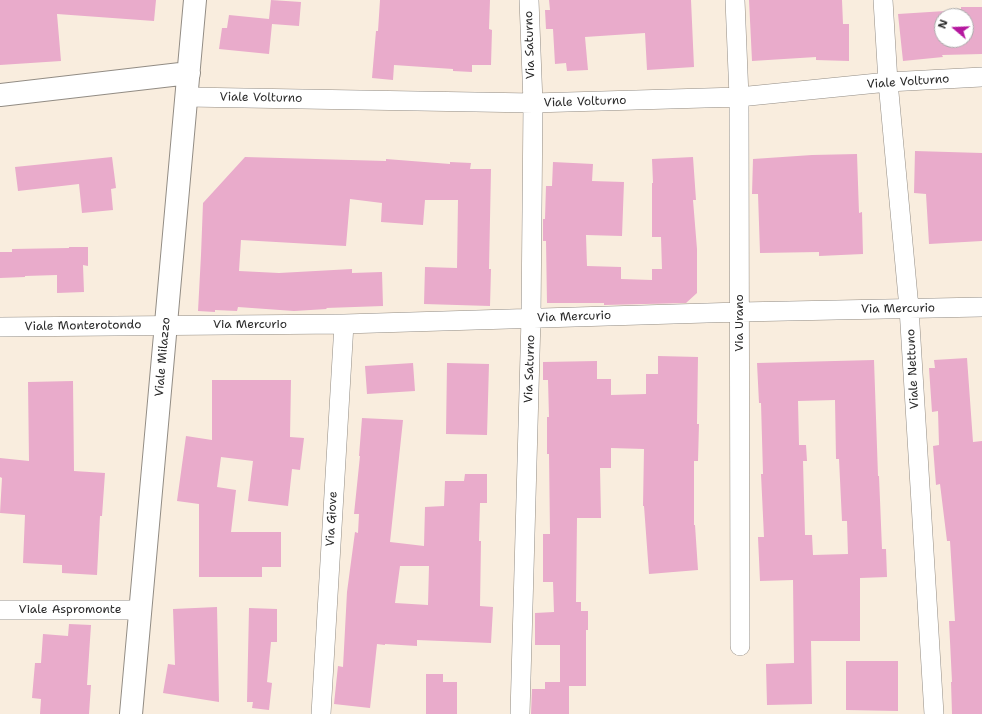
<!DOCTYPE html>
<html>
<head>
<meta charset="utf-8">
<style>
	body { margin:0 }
	#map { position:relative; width:982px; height:714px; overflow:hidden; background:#f9edde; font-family:"Shantell Sans",sans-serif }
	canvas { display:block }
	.north { position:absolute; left:934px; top:8px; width:40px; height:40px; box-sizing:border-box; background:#fff; border:1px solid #aaa; border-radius:50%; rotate:289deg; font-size:11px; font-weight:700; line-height:16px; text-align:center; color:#2b2b2b }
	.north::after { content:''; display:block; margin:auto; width:14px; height:18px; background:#b5179e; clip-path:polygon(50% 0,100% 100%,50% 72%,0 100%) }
</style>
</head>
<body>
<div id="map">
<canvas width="982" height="714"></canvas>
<div class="north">N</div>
</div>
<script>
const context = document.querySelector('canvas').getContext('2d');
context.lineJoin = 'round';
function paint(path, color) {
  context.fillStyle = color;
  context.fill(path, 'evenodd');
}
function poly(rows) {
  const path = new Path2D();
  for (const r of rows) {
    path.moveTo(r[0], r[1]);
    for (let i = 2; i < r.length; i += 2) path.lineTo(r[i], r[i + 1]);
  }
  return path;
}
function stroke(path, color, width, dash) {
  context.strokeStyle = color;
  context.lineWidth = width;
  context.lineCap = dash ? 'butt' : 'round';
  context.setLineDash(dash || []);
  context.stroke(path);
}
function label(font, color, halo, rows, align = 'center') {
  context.font = font + ' "Shantell Sans",sans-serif';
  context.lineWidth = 4;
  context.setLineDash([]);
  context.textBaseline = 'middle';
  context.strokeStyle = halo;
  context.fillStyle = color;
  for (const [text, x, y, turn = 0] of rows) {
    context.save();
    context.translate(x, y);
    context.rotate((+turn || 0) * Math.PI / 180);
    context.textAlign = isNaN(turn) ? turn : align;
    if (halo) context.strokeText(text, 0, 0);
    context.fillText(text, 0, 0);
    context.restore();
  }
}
paint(poly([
	[0,0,156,0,154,21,57,14,61,61,0,65],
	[271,0,301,2,299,26,272,24,269,54,219,49,222,28,227,28,229,15,269,19],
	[380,0,490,0,489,29,492,30,491,65,472,65,472,72,453,71,453,69,394,65,393,80,372,78,376,31,378,31],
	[549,0,691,0,694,67,647,70,645,33,585,37,588,70,567,71,566,63,555,64,553,29,546,29,545,10,550,10],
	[749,0,842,0,843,24,849,24,849,61,816,60,816,57,752,61],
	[961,7,982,7,982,54,942,55,943,57,903,61,898,14,961,10],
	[942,16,966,16,966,40,942,40],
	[915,151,982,153,982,241,929,244,926,194,914,193],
	[857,154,859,213,862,212,863,254,819,256,819,252,760,253,758,194,752,194,753,159,812,155],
	[112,157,116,188,111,189,113,210,82,213,79,184,18,191,15,167],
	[245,157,386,161,386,159,450,164,450,162,471,163,470,169,491,169,489,269,491,269,490,306,424,304,425,267,457,268,458,200,425,200,423,225,381,222,382,203,350,199,346,246,241,240,239,271,279,273,352,269,352,273,382,272,383,306,326,308,327,309,294,311,238,307,237,311,215,310,215,312,198,311,201,255,203,203],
	[693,157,696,200,693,200,697,249,697,293,686,303,604,305,604,303,547,303,546,241,543,241,543,219,545,219,546,186,552,186,553,162,593,164,592,181,624,182,622,236,586,235,587,266,621,267,621,279,652,280,652,269,662,269,661,237,652,237,652,183,653,183,652,159],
	[69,247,88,247,88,266,83,265,84,292,57,293,57,275,25,276,25,277,0,278,0,252,12,252,12,249,69,248],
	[658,356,698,357,697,424,699,424,698,461,694,461,694,525,695,525,698,570,649,574,644,506,643,506,644,449,611,448,611,468,600,468,601,518,577,518,576,602,581,602,581,611,588,611,588,630,586,630,586,686,569,686,569,714,531,714,532,689,545,689,545,682,560,682,560,645,535,645,535,613,554,612,553,582,543,582,543,534,550,534,549,454,547,454,547,417,549,417,548,380,543,380,543,362,597,361,597,379,611,379,611,395,646,394,646,374,658,374],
	[967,358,973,442,982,441,982,714,952,714,951,682,952,682,949,621,955,621,950,541,947,541,940,484,936,485,933,446,939,445,938,411,932,412,929,368,935,368,934,360],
	[874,360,878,476,879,476,882,549,886,549,887,577,860,578,860,641,811,641,812,704,767,705,766,664,794,663,793,580,760,581,758,537,764,537,761,474,763,474,761,403,759,403,757,363],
	[835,400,836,459,839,459,842,521,847,521,848,554,813,555,812,535,805,535,803,461,807,461,806,445,799,445,798,401],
	[413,363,415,391,367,394,365,366],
	[447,363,489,364,487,435,446,434],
	[212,380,291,380,290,437,304,438,300,470,292,469,288,506,248,501,253,461,221,457,217,487,236,490,231,532,281,532,281,567,262,567,262,577,199,577,199,504,177,501,186,436,212,440],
	[73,381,74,471,105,473,102,516,100,516,97,575,62,573,62,565,23,563,25,515,0,513,2,478,0,477,0,458,29,461,28,382],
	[362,418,403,420,390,542,424,546,425,507,444,506,445,481,464,481,465,474,487,474,487,503,480,503,479,541,481,541,480,606,493,607,491,643,417,640,417,646,385,644,385,645,377,644,370,708,334,704,338,666,343,667,347,592,355,532,358,533,359,514,354,514,360,456,359,456],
	[400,566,429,566,428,605,395,603],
	[217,607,219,702,163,693,168,664,175,665,173,609],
	[249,608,277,609,277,642,271,642,267,682,272,683,269,710,252,708,253,702,247,702],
	[69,624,91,625,87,685,91,685,89,714,40,714,41,699,32,698,35,663,41,663,43,634,68,636],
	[846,661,898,661,898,711,846,710],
	[426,674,443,674,443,682,457,682,457,714,426,714]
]), '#e9abcb');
const minor = poly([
	[735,0,739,97,740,646],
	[883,0,888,82,909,308,934,714],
	[187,97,533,103,739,97,888,82,982,77],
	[0,327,344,324,740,312,982,307],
	[0,610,140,610],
	[321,714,344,324],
	[520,714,531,318,533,103,529,0]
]);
const tertiary = poly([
	[0,95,189,73],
	[131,714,195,0]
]);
stroke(minor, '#928c84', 20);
stroke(tertiary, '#928c84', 24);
stroke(minor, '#fff', 19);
stroke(tertiary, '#fff', 22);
label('12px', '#2b2b2b', '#fff', [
	["Via Saturno",530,45,-92],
	["Viale Volturno",908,82,-4],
	["Viale Volturno",261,98,1],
	["Viale Volturno",585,102,-2],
	["Via Mercurio",898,309,-1],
	["Via Mercurio",574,317,-2],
	["Via Urano",740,323,-90],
	["Via Mercurio",250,325],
	["Viale Monterotondo",83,326,-1],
	["Viale Milazzo",163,357,-85],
	["Via Saturno",530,369,-88],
	["Viale Nettuno",913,369,-93],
	["Via Giove",332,519,-87],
	["Viale Aspromonte",70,610]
]);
</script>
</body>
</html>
